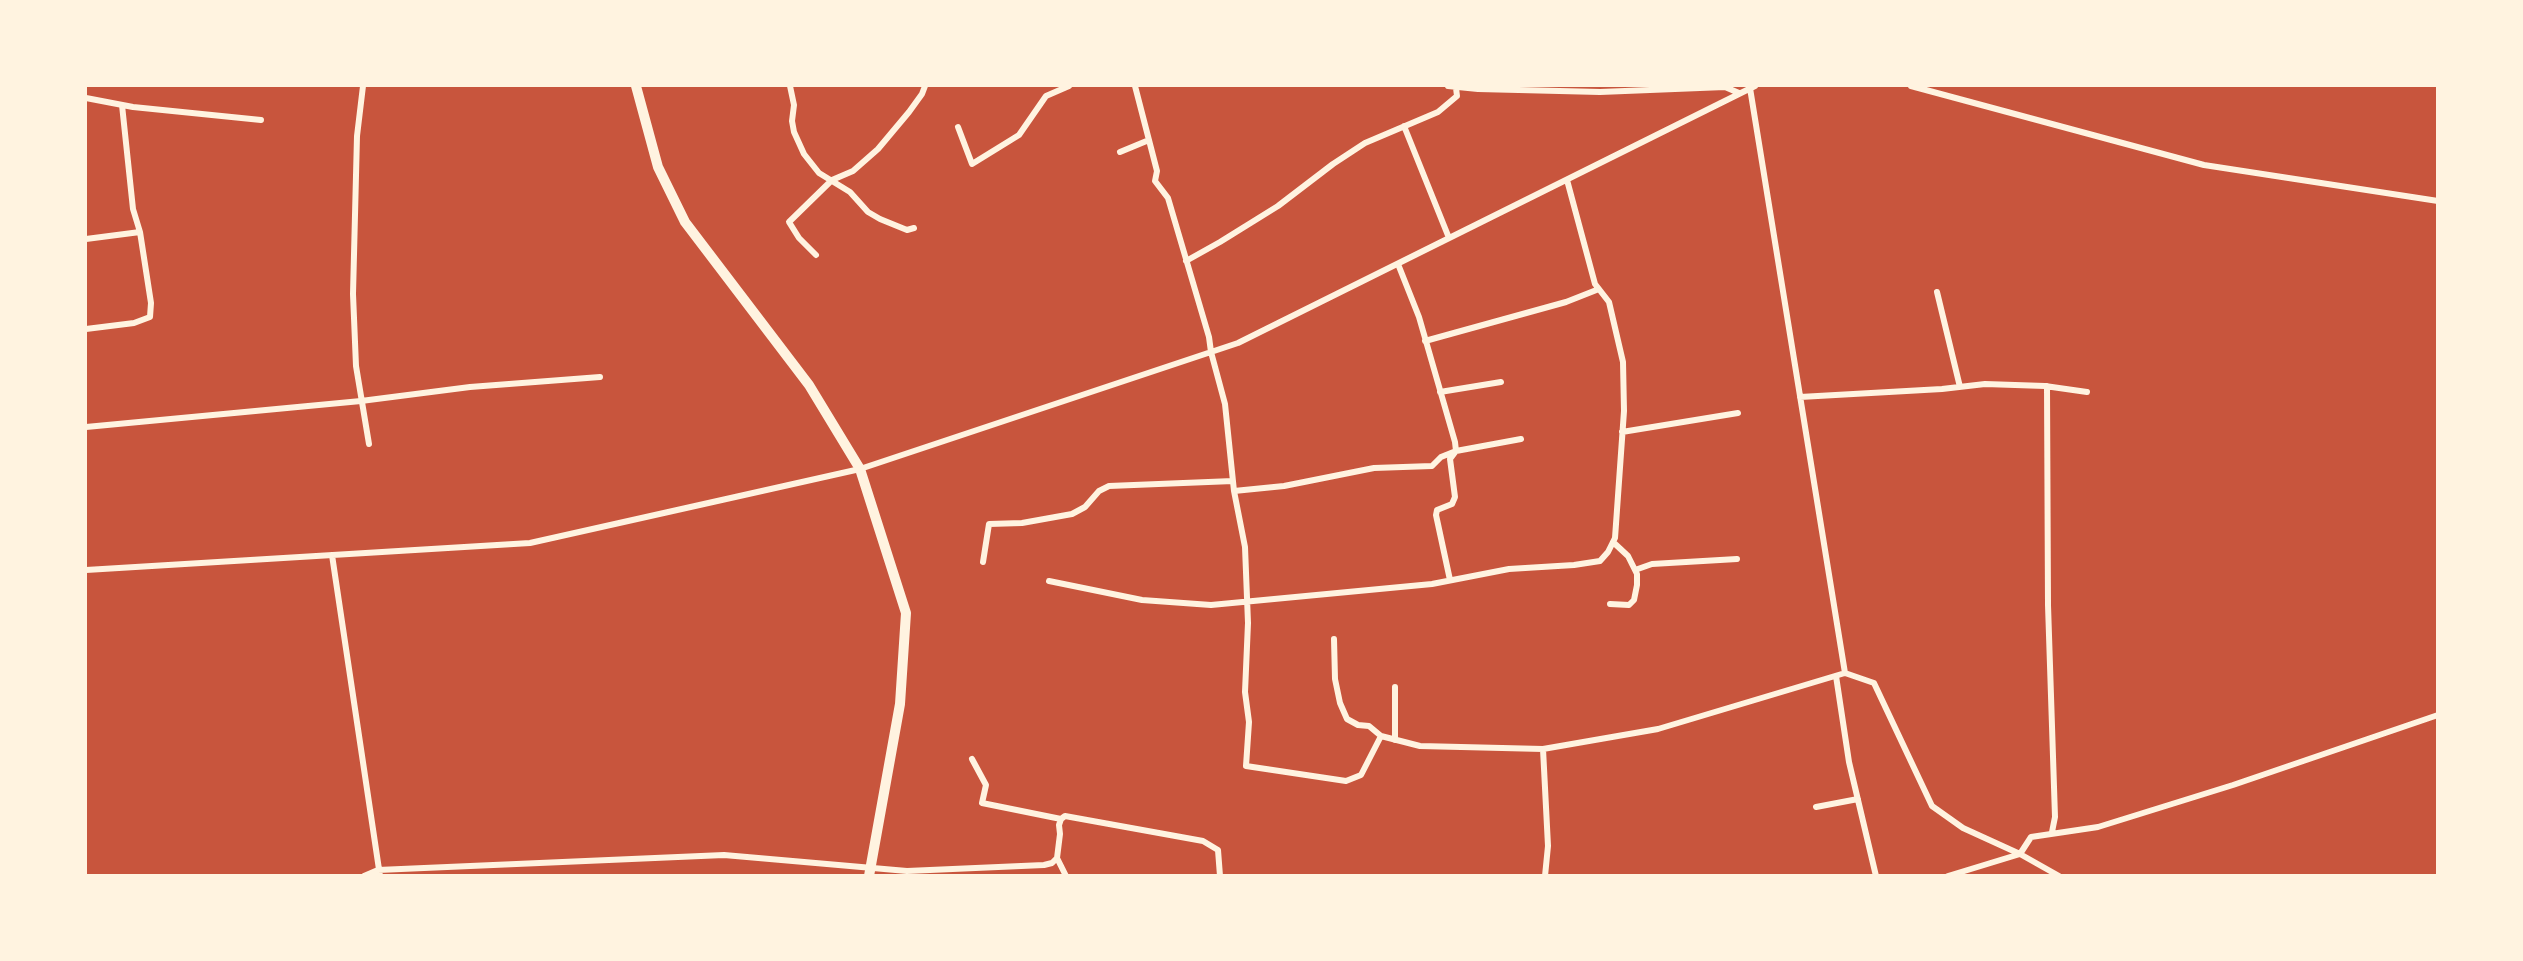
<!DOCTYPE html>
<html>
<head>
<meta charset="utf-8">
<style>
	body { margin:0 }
	#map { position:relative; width:2523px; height:961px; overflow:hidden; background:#c8553d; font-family:"Open Sans",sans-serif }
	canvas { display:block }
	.frame { position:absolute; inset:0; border:87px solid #fff3e0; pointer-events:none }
</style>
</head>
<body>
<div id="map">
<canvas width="2523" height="961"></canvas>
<div class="frame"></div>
</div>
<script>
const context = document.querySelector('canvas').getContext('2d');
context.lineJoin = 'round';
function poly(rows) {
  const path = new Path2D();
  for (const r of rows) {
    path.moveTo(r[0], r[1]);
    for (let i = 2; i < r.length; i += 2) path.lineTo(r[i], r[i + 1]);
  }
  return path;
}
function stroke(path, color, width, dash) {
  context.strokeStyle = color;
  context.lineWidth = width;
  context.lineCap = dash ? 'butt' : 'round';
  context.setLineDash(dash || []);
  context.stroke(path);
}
stroke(poly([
	[363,86,357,136,353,294,356,366,369,444],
	[790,86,794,105,792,121,794,132,804,154,819,173,850,192,868,212,880,219,907,230,914,228],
	[1135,86,1157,171,1155,181,1168,198,1209,337,1211,352,1225,404,1234,491,1245,547,1248,623,1245,692,1249,722,1246,766,1346,781,1361,775,1381,736],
	[1448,86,1478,89,1600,92,1725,87,1739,93],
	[1911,86,2204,165,2438,201],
	[1750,88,1845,673,1874,683,1932,806,1963,828,2020,854,2059,876],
	[86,98,133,107,261,120],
	[1404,126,1449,238],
	[958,127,972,164,1019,135,1046,96,1069,86],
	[1120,152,1149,140],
	[86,239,140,232],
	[816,255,799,238,789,222,832,180,853,171,878,149,909,112,922,94,925,86],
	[1186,261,1220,242,1278,206,1333,164,1365,143,1438,112,1457,96,1456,88],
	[1398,264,1419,317,1455,442,1456,451,1450,459,1455,497,1452,504,1437,510,1436,515,1450,580],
	[1937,292,1960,387],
	[86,329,134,323,150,317,151,303,140,232,133,209,122,105],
	[1425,341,1566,302,1599,289],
	[2047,386,2048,605,2055,817,2052,832],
	[1440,392,1501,382],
	[1800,397,1942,389,1985,384,2045,386,2087,392],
	[86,427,361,401,470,387,600,377],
	[1622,432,1738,413],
	[1234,491,1284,486,1374,468,1432,466,1441,457,1456,451,1521,439],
	[332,555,380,876],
	[983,562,989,524,1022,523,1072,514,1085,507,1099,491,1109,486,1233,481],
	[86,570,530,543,860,469,1238,343,1755,86],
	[1635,570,1652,564,1737,559],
	[1049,581,1142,600,1211,605,1432,584,1509,569,1574,565,1600,561,1608,552,1615,538,1624,411,1623,362,1609,302,1595,284,1567,180],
	[1610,604,1629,605,1634,600,1637,585,1637,574,1628,556,1613,542],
	[1334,639,1335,679,1340,703,1347,719,1358,725,1369,726,1381,736,1420,746,1543,749,1658,729,1845,673],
	[1836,676,1849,762,1876,876],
	[1395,740,1395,687],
	[1543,749,1548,846,1545,876],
	[972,759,986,785,982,803,1061,819],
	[1816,807,1858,799],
	[1057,858,1066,876],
	[364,876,378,870,724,855,907,871,1044,865,1052,863,1057,858,1060,834,1059,825,1061,819,1065,816,1203,841,1218,850,1220,876],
	[1948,876,2020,854,2031,837,2098,827,2233,785,2438,715]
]), '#fff3e0', 6);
stroke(poly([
	[636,86,658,167,685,222,809,385,860,469,906,613,900,704,869,876]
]), '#fff3e0', 10);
</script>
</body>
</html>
